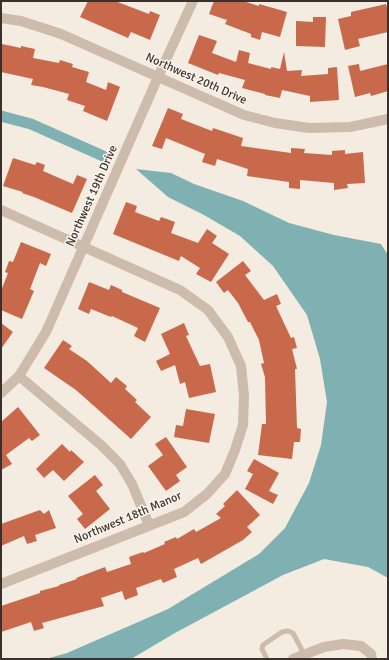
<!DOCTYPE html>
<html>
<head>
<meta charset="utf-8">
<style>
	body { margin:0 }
	#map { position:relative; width:389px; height:660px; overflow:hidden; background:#f4ebe1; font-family:Signika,sans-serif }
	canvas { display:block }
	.frame { position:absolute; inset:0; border:2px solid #3b302b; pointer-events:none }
</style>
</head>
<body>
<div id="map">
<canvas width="389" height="660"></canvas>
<div class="frame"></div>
</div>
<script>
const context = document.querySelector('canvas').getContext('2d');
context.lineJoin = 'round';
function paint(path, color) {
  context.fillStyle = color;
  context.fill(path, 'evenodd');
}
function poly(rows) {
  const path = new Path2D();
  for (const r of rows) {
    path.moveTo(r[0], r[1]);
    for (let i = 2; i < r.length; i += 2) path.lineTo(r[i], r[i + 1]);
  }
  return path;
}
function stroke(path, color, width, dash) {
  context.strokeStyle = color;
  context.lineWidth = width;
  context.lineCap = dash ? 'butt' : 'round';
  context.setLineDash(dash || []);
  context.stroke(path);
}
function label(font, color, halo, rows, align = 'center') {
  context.font = font + ' Signika,sans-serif';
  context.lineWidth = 3;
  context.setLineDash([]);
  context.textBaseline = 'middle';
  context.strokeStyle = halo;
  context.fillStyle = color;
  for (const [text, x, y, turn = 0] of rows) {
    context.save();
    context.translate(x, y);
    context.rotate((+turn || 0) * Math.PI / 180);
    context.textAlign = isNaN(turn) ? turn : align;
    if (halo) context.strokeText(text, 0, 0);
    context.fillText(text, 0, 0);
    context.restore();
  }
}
paint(poly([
	[136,169,171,173,194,184,243,201,289,223,334,235,381,244,388,255,388,578,368,567,324,559,283,575,175,633,131,659,46,659,67,653,168,609,259,554,285,528,309,483,321,445,327,402,320,359,307,315,273,266,240,236,204,215,168,197]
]), '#7fb0b2');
stroke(poly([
	[1,116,31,124,103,156]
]), '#7fb0b2', 11);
paint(poly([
	[88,1,115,1,149,14,150,11,160,15,150,40,131,32,128,38,80,17],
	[214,1,243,1,259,6,259,4,287,12,280,37,262,32,260,40,251,37,251,34,225,24,227,20,209,14],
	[386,4,388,11,388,32,358,39,360,46,345,50,338,19,351,16,351,12],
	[313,17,326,17,325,47,296,46,296,21,313,22],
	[199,35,217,41,212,53,236,62,239,50,250,53,248,63,271,69,271,67,280,69,284,52,287,71,302,70,301,76,328,74,328,68,337,67,339,100,310,102,310,96,282,90,280,98,265,95,265,94,242,88,245,80,219,73,218,75,188,63],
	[2,44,21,48,21,46,35,49,33,58,59,63,60,60,73,64,72,67,89,72,86,82,106,90,108,82,120,87,107,121,83,111,85,106,67,100,69,94,43,87,31,85,33,79,1,72],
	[359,64,360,71,388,64,388,91,371,96,370,93,355,97,348,66],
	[168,108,183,114,181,119,212,131,213,128,243,138,241,146,291,153,291,148,305,149,304,153,332,155,332,151,345,150,345,154,363,152,365,183,347,184,348,188,334,190,334,183,300,180,300,189,289,188,289,182,247,176,248,169,217,159,215,166,202,162,205,154,166,138,162,149,152,146],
	[13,158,35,165,37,162,45,165,43,171,73,184,77,175,87,179,72,213,34,197,22,193,23,192,3,186],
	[126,202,137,206,135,212,159,221,161,217,175,222,171,233,198,243,207,229,217,236,212,243,229,254,211,282,196,274,200,268,181,256,179,261,113,234],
	[21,242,51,254,46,266,40,263,30,289,34,291,22,319,1,310,1,291,8,273,5,272,9,261,13,262],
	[243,261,251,271,245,275,264,300,277,294,281,304,276,306,291,338,294,337,297,348,292,349,297,369,295,369,297,428,301,429,300,442,294,442,292,459,258,455,262,424,266,424,265,377,261,364,264,363,259,340,250,322,248,322,238,303,228,290,224,293,216,282],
	[89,282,109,290,111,285,122,290,122,292,160,308,145,342,134,336,138,328,112,316,111,317,91,309,89,314,78,309],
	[1,323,13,332,1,349],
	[184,323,189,335,186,336,200,366,210,364,216,392,189,398,185,382,180,384,175,365,161,371,156,361,170,354,161,334],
	[63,340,72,346,69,349,87,361,111,383,116,377,127,386,125,389,137,400,135,402,151,417,131,439,76,390,44,368],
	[18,407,40,435,32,441,29,438,6,455,12,464,1,470,1,422],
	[186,409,215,414,209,443,174,437,176,425,183,426],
	[166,437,187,467,176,475,180,481,166,491,148,466,163,455,155,444],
	[62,444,70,452,71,450,84,462,64,481,53,470,44,478,36,469],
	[254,459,279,473,269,491,278,495,273,504,245,489,253,474,247,471],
	[95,475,103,485,96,491,110,509,85,529,77,519,83,514,68,496],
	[237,490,260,515,247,527,252,532,243,540,201,564,198,558,174,569,177,577,163,583,161,579,136,588,138,595,125,600,122,591,101,598,104,606,42,623,44,628,34,631,31,622,1,632,1,606,40,593,40,591,59,586,59,585,77,579,76,578,105,567,107,572,131,564,129,557,143,552,144,553,165,544,164,542,176,537,177,539,194,529,196,532,221,518,216,514,225,506,223,504],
	[40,510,44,514,49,510,56,528,35,535,37,541,27,544,24,536,1,546,1,524]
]), '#c8694b');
stroke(poly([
	[267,659,262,649,263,645,282,632,288,631,293,633,305,656]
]), '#cdbbac', 5);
stroke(poly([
	[1,18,21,21,61,34,244,115,275,123,309,128,350,127,388,119],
	[1,210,180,290,208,310,228,337,241,366,244,396,243,425,235,450,225,474,207,494,184,512,1,584],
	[19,376,101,445,120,464,132,484,149,525],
	[1,393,19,376,46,332,158,77,193,1],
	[293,659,324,647,343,644,361,646,371,654,372,659]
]), '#cdbbac', 10);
label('12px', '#3b302b', '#fbf5ee', [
	["Northwest 20th Drive",196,79,24],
	["Northwest 19th Drive",92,196,-66],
	["Northwest 18th Manor",128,518,-23]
]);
</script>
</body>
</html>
